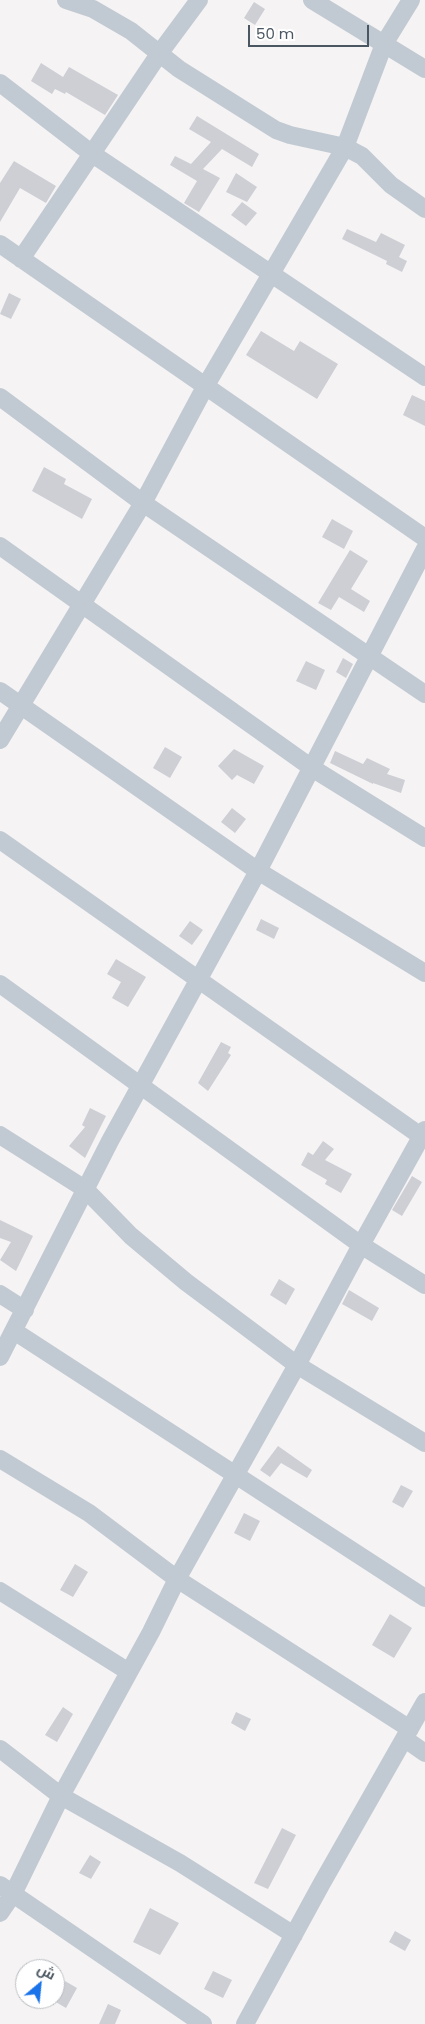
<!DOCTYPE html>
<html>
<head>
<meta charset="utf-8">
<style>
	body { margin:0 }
	#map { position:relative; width:425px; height:2024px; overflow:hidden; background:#f5f3f3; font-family:Poppins,Cairo,sans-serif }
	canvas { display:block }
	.north { position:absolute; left:15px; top:1959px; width:50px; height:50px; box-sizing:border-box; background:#fff; border:1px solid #b7bbc0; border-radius:50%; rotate:28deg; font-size:14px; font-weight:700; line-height:20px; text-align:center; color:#4a5661 }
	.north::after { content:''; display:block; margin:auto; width:18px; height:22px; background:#1a73e8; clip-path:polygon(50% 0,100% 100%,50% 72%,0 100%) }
	.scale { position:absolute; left:248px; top:25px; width:121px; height:22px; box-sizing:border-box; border:2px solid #4a5661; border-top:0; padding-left:6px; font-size:15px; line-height:18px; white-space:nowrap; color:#4a5661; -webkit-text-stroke:4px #fff; paint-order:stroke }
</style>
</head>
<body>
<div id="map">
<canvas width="425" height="2024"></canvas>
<div class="north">ش</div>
<div class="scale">50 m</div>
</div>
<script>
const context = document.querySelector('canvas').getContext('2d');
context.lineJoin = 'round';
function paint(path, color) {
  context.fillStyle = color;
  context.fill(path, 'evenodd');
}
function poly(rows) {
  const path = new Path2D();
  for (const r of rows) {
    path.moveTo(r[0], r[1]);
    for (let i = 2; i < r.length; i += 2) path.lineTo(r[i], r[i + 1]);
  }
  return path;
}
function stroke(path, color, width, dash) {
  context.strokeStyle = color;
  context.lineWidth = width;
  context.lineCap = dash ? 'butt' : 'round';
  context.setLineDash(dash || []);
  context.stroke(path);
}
paint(poly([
	[254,2,265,9,255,25,244,18],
	[41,63,63,77,69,67,118,95,105,115,66,92,65,94,55,89,52,94,31,81],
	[197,116,259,154,252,167,222,149,203,169,220,178,199,212,184,203,197,181,170,165,175,156,191,164,211,142,189,129],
	[14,161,56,186,46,203,20,188,0,222,0,183],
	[236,173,257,187,247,202,226,192],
	[242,202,257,213,246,226,231,215],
	[347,229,376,242,381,233,405,245,399,257,407,261,402,272,386,264,387,261,342,239],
	[9,293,21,299,11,319,0,314],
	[261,331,294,351,300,341,338,364,317,399,246,355],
	[412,395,425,401,425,426,403,415],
	[44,467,66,479,64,484,92,499,82,519,32,491],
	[332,519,353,531,344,549,322,537],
	[350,550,368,561,351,589,370,601,364,612,339,597,331,610,318,603],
	[343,658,353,664,346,678,336,672],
	[306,661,325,670,316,690,296,681],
	[165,747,182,757,170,778,153,768],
	[234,749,264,766,254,784,237,775,232,780,218,766],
	[335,751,363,764,367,758,390,769,387,774,405,780,401,793,373,783,373,784,330,763],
	[232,808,246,819,235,833,221,822],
	[261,919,279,928,274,939,256,930],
	[190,921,203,930,192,945,179,936],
	[116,959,146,977,128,1007,112,998,121,982,107,974],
	[221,1042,231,1047,228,1053,231,1055,208,1091,198,1083],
	[90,1108,106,1116,85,1158,69,1146,85,1127,82,1125],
	[323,1141,334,1149,325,1160,352,1174,341,1193,325,1184,327,1180,301,1165,308,1152,313,1155],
	[412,1176,422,1182,402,1216,392,1210],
	[0,1220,33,1236,16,1271,0,1260,11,1242,0,1238],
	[279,1279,295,1289,286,1305,270,1295],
	[349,1290,379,1308,372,1321,342,1304],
	[278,1446,312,1470,307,1478,281,1463,270,1477,260,1470],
	[401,1485,413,1491,403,1508,392,1502],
	[244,1513,260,1521,250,1541,234,1533],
	[75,1564,88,1572,73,1597,60,1590],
	[390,1614,412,1628,394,1658,372,1645],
	[63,1707,73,1714,57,1742,45,1735],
	[236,1712,251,1719,245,1731,231,1723],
	[282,1828,296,1835,268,1889,254,1883],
	[90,1855,101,1862,91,1879,79,1873],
	[150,1908,179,1923,160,1955,133,1942],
	[395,1931,411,1940,405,1951,389,1942],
	[213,1971,232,1980,223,1998,204,1989],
	[65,1981,77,1988,66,2008,54,2001],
	[108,2004,121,2010,115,2024,99,2024]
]), '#cdcfd5');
stroke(poly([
	[66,0,93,9,131,31,179,69,276,130,290,135,345,147,362,156,391,185,425,209],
	[312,0,425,69],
	[0,83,91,153,425,377],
	[0,244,425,538],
	[21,259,159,54,199,0],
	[0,397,143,503,425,694],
	[0,546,312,768,425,838],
	[0,691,258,871,425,973],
	[0,740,143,503,205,387,345,147,384,44,411,0],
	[0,840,425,1139],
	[0,984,361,1245,425,1285],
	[0,1135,85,1189,131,1236,186,1282,297,1365,425,1443],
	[0,1294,25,1310],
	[14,1331,425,1598],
	[0,1357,110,1141,258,871,425,549],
	[0,1459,89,1513,177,1579,410,1729],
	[0,1591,129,1672],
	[405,1739,425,1753],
	[0,1749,61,1796,180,1863,294,1935],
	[0,1885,203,2024],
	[0,1913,13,1894,61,1796,151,1632,177,1579,297,1365,361,1245,425,1130],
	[245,2024,322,1883,425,1702]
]), '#c1cad2', 18);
</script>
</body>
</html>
